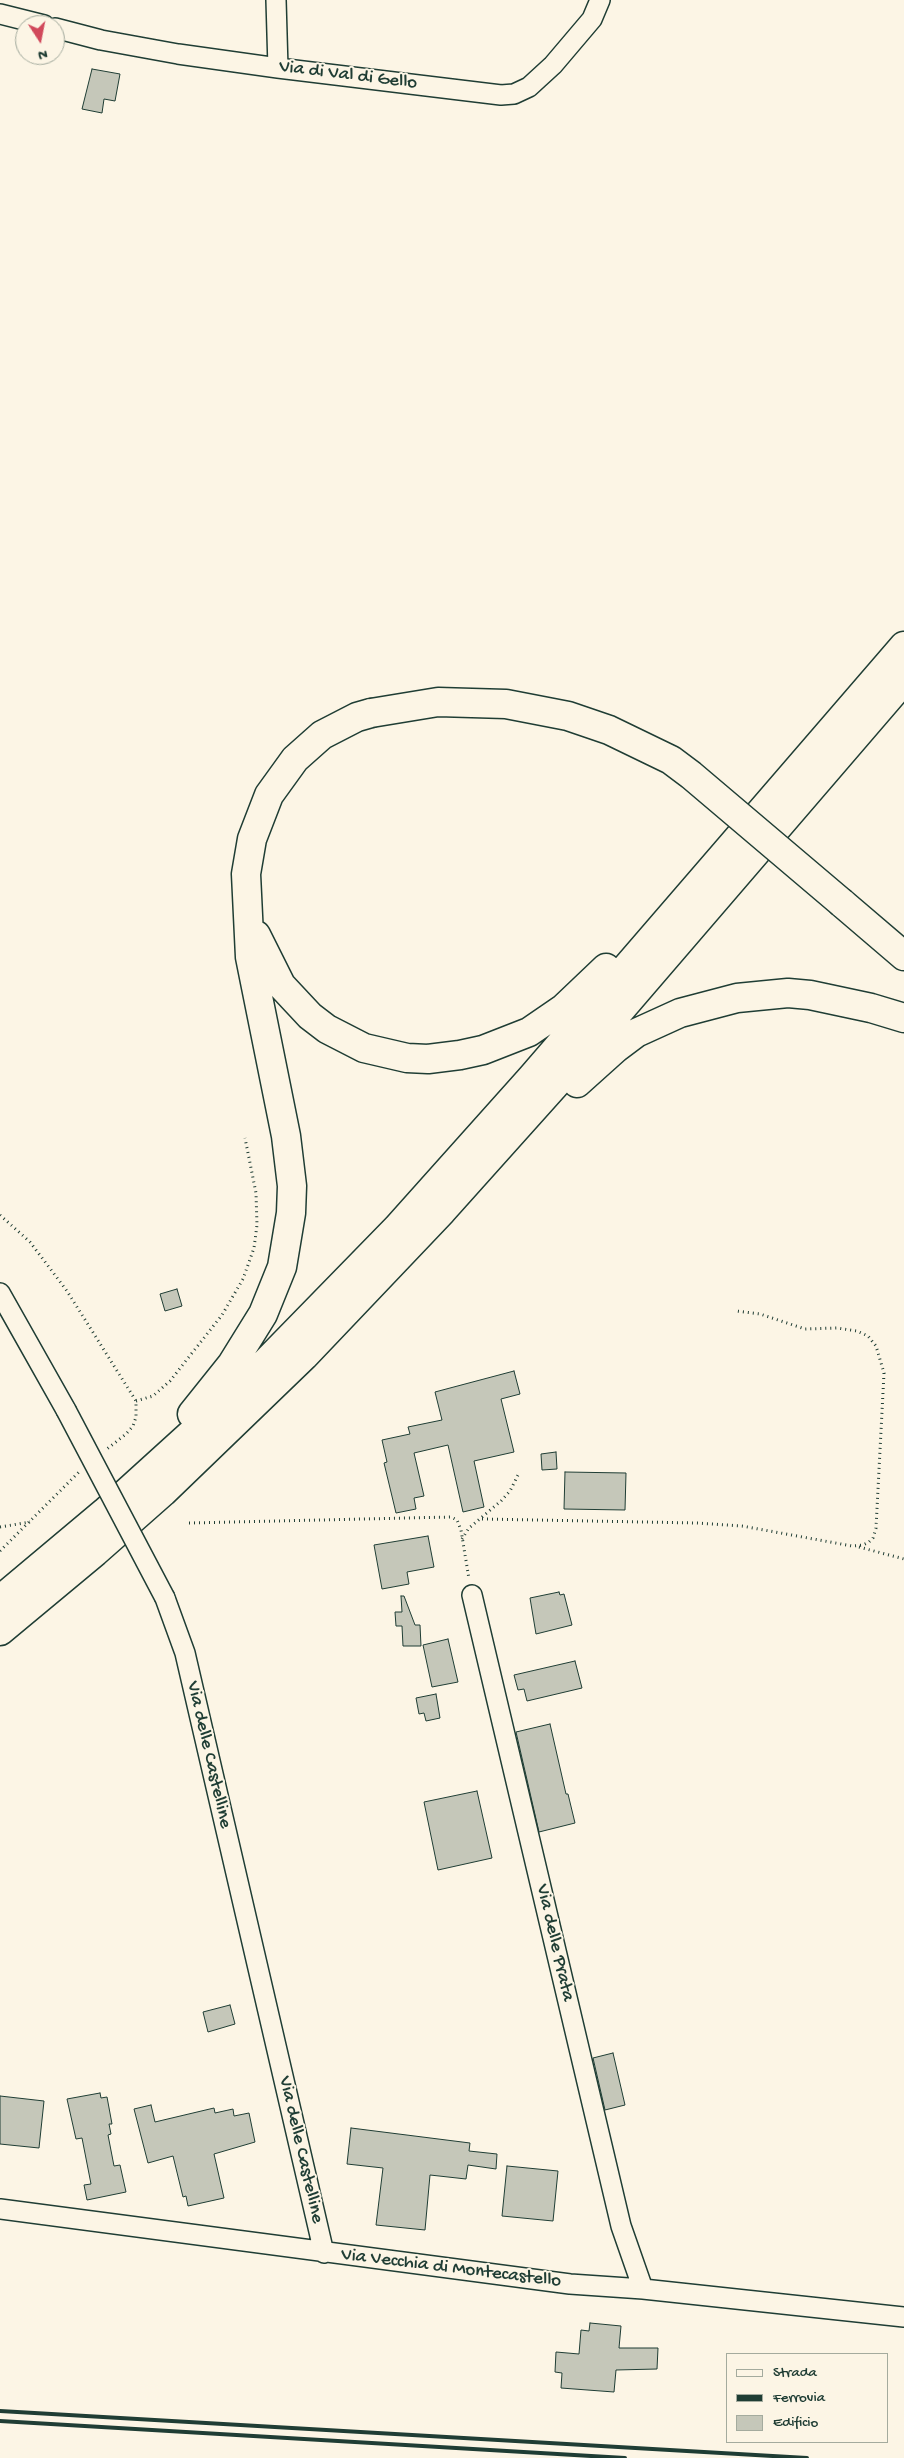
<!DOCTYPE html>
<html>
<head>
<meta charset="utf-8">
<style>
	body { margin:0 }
	#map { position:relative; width:904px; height:2458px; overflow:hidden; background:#fcf5e5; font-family:"Gochi Hand",sans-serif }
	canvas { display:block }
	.legend { position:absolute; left:726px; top:2353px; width:162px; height:90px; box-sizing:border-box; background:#fcf5e5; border:1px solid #a4ab9e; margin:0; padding:6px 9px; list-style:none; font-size:15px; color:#1f3d34 }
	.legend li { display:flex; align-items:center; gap:10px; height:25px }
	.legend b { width:25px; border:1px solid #a4ab9e }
	.north { position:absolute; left:15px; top:15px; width:50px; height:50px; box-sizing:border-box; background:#fcf5e5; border:1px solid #a4ab9e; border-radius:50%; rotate:169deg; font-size:14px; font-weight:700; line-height:20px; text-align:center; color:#1f3d34 }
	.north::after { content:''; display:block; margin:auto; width:18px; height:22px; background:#d1495b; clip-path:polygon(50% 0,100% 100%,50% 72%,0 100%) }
</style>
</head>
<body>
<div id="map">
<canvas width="904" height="2458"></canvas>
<ul class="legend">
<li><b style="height:6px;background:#fcf5e5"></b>Strada</li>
<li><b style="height:6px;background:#1f3d34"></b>Ferrovia</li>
<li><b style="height:14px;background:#c5c7b9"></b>Edificio</li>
</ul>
<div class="north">N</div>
</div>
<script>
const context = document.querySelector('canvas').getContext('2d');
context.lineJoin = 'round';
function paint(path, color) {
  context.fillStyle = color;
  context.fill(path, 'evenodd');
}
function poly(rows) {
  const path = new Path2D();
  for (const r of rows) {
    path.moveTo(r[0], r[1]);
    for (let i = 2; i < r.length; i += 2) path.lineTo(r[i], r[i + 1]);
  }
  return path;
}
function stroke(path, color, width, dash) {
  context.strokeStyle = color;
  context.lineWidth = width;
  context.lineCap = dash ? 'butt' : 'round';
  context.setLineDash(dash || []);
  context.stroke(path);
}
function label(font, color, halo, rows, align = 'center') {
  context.font = font + ' "Gochi Hand",sans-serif';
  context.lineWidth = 4;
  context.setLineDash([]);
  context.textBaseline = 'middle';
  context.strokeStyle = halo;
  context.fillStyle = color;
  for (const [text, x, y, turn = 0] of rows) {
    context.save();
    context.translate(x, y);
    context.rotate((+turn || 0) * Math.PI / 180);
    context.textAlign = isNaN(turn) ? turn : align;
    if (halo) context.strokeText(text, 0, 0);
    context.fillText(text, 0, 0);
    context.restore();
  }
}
const building = poly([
	[92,69,120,74,115,101,104,99,102,113,82,109,92,69],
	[177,1289,182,1306,165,1311,160,1294,177,1289],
	[514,1371,520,1394,501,1399,514,1452,474,1461,484,1507,463,1512,448,1445,414,1453,424,1496,414,1498,416,1509,396,1513,384,1463,387,1462,382,1440,410,1434,408,1427,442,1420,435,1392,514,1371],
	[556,1452,557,1469,542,1470,541,1454,556,1452],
	[565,1472,626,1473,625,1510,564,1509,565,1472],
	[428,1536,434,1567,407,1572,409,1584,382,1589,374,1545,428,1536],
	[559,1592,560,1595,564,1594,572,1625,536,1634,530,1598,559,1592],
	[401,1596,404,1596,415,1625,420,1625,421,1646,403,1646,402,1626,396,1626,395,1612,402,1612,401,1596],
	[448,1639,458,1682,432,1687,423,1645,448,1639],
	[575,1661,582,1688,527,1701,524,1689,518,1690,514,1675,575,1661],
	[436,1694,440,1718,426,1721,424,1713,419,1714,416,1698,436,1694],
	[550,1724,566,1794,568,1794,575,1823,539,1832,516,1732,550,1724],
	[477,1791,492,1858,438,1870,424,1802,477,1791],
	[230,2005,235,2024,208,2032,203,2012,230,2005],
	[613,2053,625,2105,605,2110,593,2058,613,2053],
	[100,2093,101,2098,107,2097,112,2124,109,2124,111,2134,108,2135,114,2166,120,2165,126,2192,87,2200,84,2185,91,2184,82,2138,76,2139,67,2099,100,2093],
	[0,2096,44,2101,39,2148,0,2144,0,2096],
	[151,2105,155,2122,214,2108,215,2113,233,2109,234,2116,249,2113,255,2142,214,2154,224,2198,188,2206,186,2196,183,2197,173,2156,148,2163,134,2109,151,2105],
	[351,2128,470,2143,469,2151,497,2154,496,2169,468,2165,466,2179,430,2175,425,2230,376,2225,383,2168,347,2164,351,2128],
	[507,2166,558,2171,553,2221,502,2216,507,2166],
	[590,2323,621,2326,619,2348,658,2348,657,2369,616,2370,614,2392,561,2388,562,2373,555,2372,556,2352,579,2354,581,2330,589,2331,590,2323]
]);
paint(building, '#c5c7b9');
stroke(building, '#1f3d34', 1);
const street = poly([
	[276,0,278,68],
	[0,14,44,25],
	[55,28,101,40,178,54,278,68,501,95,514,94,529,87,553,65,592,19,600,0],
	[0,1293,66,1410],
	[472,1595,621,2226,643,2289],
	[165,1598,185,1653,324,2253],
	[0,2209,570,2284,643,2289,904,2317]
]);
const highway = poly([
	[842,903,904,956],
	[256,935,281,985,310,1016,327,1029,364,1048,407,1058,428,1059,460,1055,483,1050,529,1032,564,1008,606,968],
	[577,1083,616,1048,636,1033,680,1013,737,998,788,993,810,995,871,1008,904,1018],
	[192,1414,232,1364,263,1314,282,1267,291,1213,292,1186,286,1136,250,957,246,874,252,839,269,795,295,759,322,735,357,717,371,713],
	[0,1600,105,1512,234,1395,397,1228,532,1077,904,646],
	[0,1631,95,1552,163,1492,304,1356,442,1211,580,1057,904,680]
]);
stroke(street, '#1f3d34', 22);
stroke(highway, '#1f3d34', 31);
stroke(poly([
	[0,1215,30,1242,67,1291,136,1401,136,1417,133,1426,126,1434,107,1449],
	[136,1401,153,1396,170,1381,222,1315,243,1279,254,1248,257,1225,256,1193,245,1138],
	[482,1519,697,1523,742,1526,852,1546,863,1545,869,1542,873,1538,876,1528,884,1373,876,1346,868,1336,857,1331,837,1328,805,1329,760,1314,736,1311],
	[189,1523,451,1517,457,1520,461,1530,469,1579],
	[0,1527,30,1522],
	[462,1539,469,1528,501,1501,510,1491,519,1473],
	[859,1547,904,1559],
	[0,1551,79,1472]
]), '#1f3d34', 3, [1, 4]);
stroke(street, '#fcf5e5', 19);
stroke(highway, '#fcf5e5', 28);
stroke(poly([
	[0,2411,807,2458],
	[0,2421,625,2458]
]), '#1f3d34', 4);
const streetBridge = poly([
	[66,1410,165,1598]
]);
const highwayBridge = poly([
	[371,713,438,702,506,704,568,716,609,730,671,760,691,775,842,903]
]);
stroke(streetBridge, '#1f3d34', 22, []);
stroke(highwayBridge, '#1f3d34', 31, []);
stroke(streetBridge, '#fcf5e5', 19);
stroke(highwayBridge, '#fcf5e5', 28);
label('19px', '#1f3d34', '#fcf5e5', [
	["Via di Val di Gello",348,76,7],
	["Via delle Castelline",208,1755,77],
	["Via delle Prata",554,1943,77],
	["Via delle Castelline",300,2150,77],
	["Via Vecchia di Montecastello",451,2269,7]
]);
</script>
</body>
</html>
